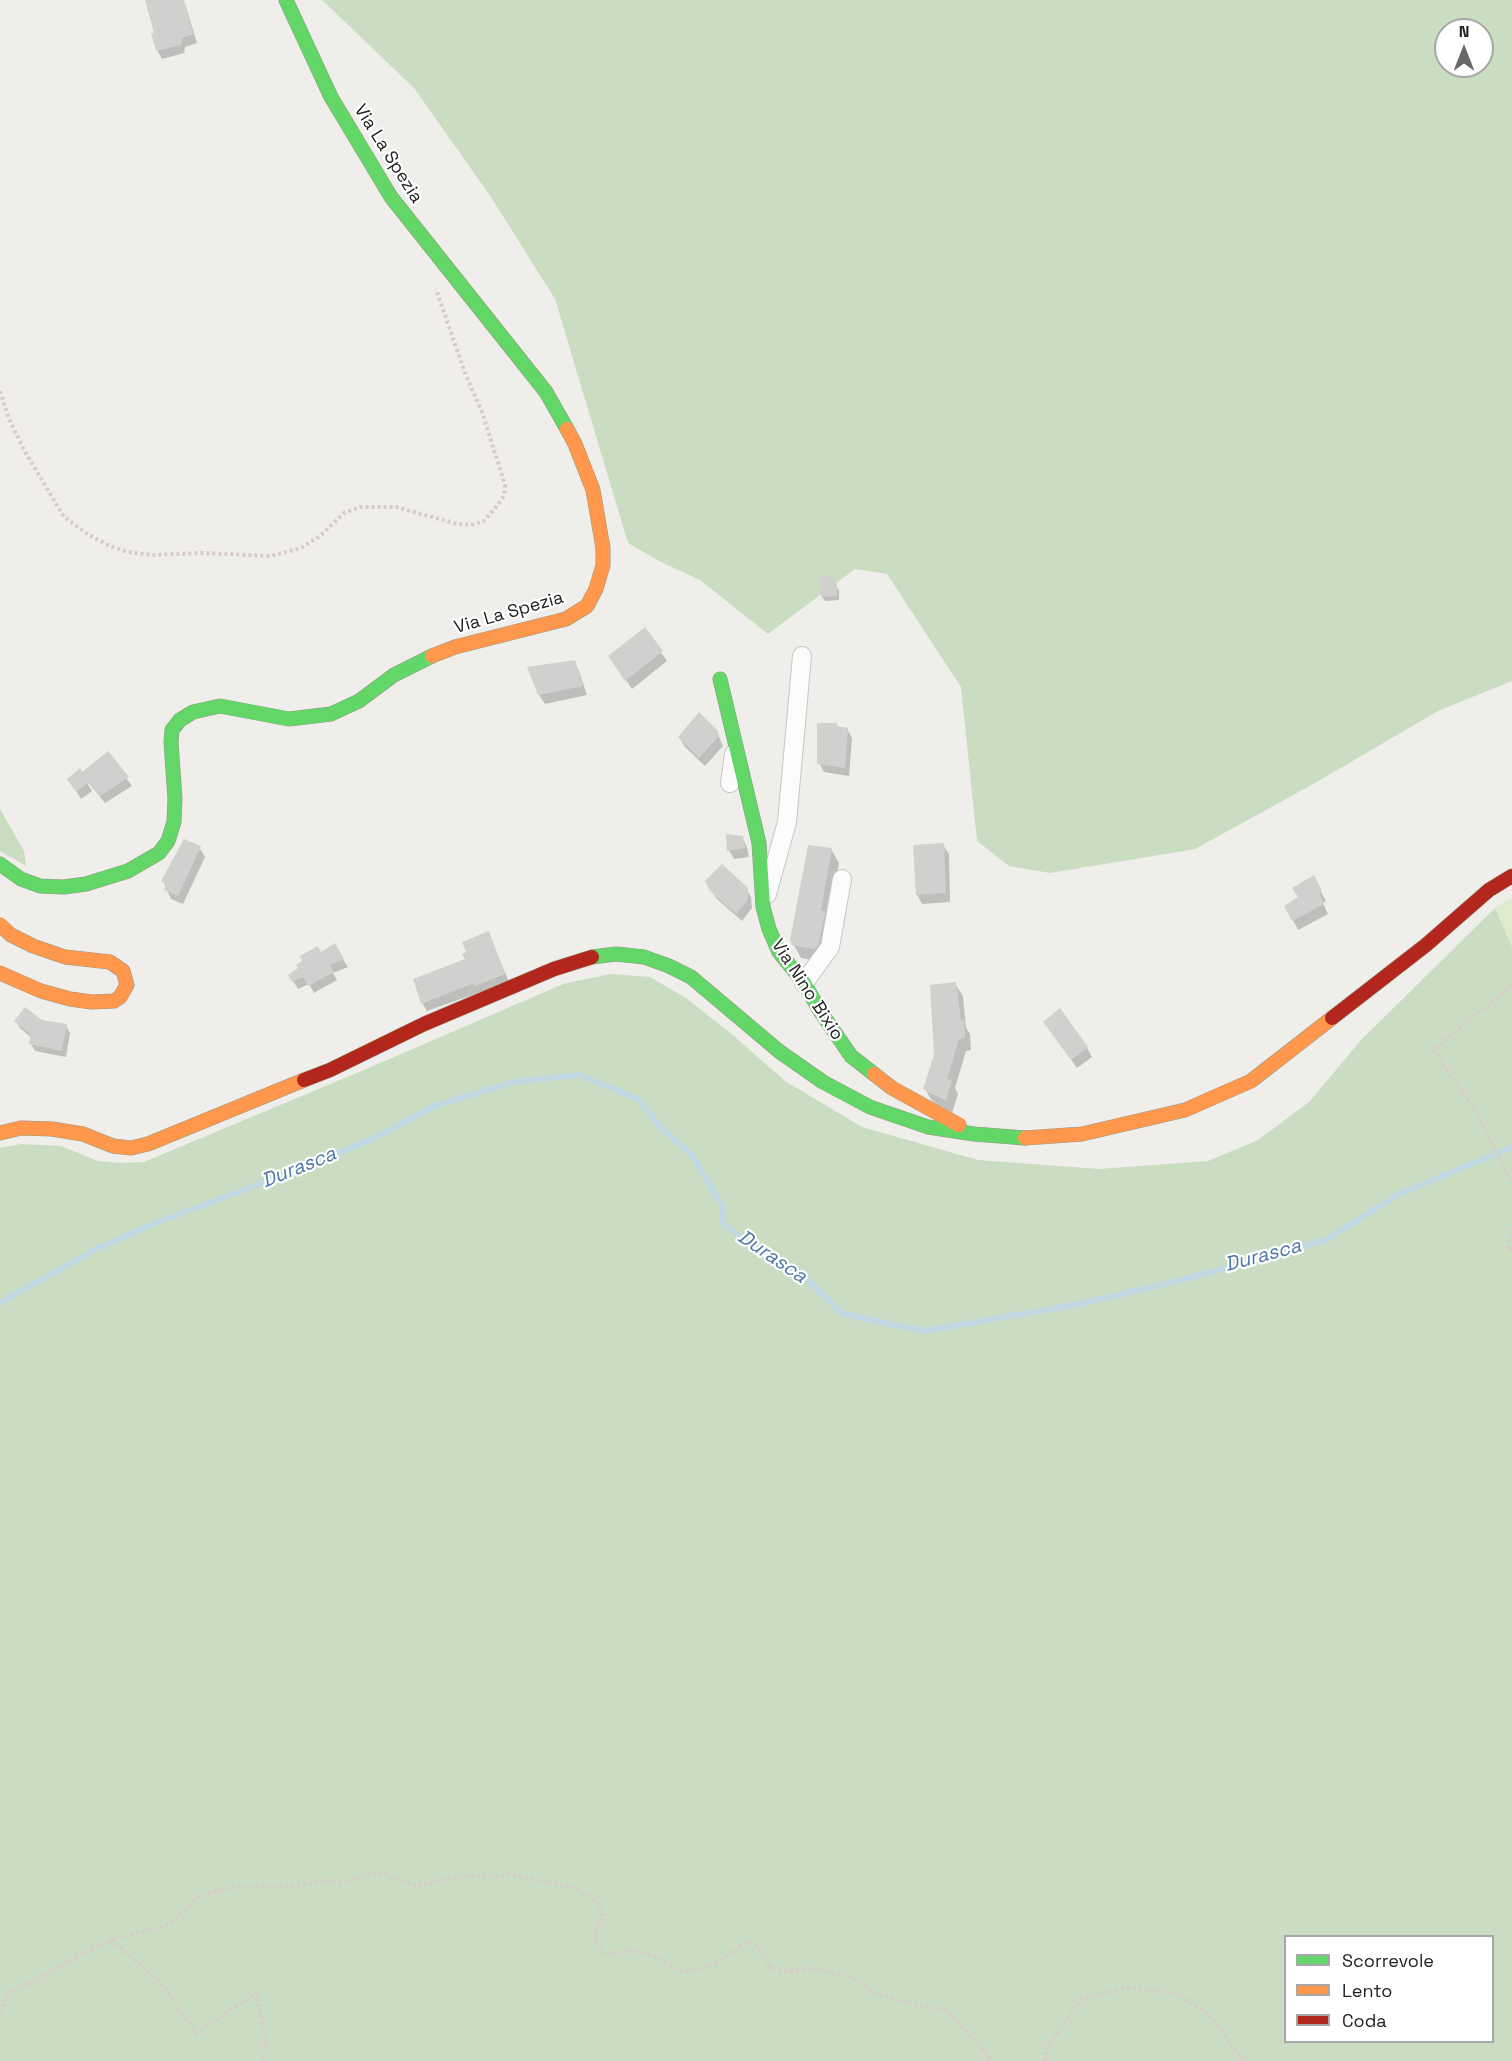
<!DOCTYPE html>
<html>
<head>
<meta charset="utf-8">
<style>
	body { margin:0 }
	#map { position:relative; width:1512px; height:2061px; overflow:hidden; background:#efeeeb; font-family:"Space Grotesk",sans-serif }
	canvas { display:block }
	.legend { position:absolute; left:1284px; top:1935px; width:210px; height:108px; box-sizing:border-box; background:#fff; border:2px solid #a7a7a7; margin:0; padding:8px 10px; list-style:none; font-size:18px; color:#222 }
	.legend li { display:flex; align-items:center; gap:12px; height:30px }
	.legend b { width:30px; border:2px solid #a7a7a7 }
	.north { position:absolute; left:1434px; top:18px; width:60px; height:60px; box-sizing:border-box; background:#fff; border:2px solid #a7a7a7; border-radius:50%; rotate:0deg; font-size:16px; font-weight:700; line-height:24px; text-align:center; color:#222 }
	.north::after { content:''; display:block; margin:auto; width:21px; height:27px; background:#6a6968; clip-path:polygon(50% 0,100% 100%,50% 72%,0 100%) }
</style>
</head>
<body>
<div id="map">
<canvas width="1512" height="2061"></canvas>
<ul class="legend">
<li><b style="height:8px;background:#63d668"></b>Scorrevole</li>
<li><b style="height:8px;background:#ff974d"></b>Lento</li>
<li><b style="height:8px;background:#b3261e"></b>Coda</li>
</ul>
<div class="north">N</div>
</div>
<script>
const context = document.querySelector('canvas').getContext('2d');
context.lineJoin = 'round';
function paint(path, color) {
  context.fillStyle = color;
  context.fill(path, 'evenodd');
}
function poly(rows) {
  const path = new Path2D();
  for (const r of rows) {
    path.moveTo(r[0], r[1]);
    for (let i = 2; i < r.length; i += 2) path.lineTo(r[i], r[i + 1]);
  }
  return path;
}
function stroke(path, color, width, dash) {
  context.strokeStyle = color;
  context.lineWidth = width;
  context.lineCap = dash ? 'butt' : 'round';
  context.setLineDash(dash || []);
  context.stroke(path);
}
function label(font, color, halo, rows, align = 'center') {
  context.font = font + ' "Space Grotesk",sans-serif';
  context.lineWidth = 4.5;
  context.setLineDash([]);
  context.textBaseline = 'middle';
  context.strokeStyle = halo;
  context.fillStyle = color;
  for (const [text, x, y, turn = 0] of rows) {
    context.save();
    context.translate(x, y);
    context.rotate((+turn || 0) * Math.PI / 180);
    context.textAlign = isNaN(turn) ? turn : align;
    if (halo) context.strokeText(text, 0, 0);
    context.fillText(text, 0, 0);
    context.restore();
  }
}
paint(poly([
	[1512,897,1512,947,1495,908]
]), '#dbebcc');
paint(poly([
	[322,0,1512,0,1512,681,1438,711,1315,783,1195,849,1050,873,1009,866,977,841,961,687,887,574,855,569,768,634,700,580,659,561,628,543,555,299,491,197,414,88],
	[1446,30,1482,30,1482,66,1446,66],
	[0,809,24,851,26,866,0,851],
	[1495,908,1512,947,1512,2061,0,2061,0,1148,21,1144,61,1146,98,1161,119,1163,144,1162,371,1067,563,984,610,974,650,977,686,998,734,1036,785,1081,862,1127,978,1160,1099,1169,1208,1161,1258,1140,1309,1102,1362,1039],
	[1492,1936,1492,2042,1286,2042,1286,1936]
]), '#caddc2');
paint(poly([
	[156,0,182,0,186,7,197,43,185,47,184,53,162,59,157,50],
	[822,579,836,586,839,590,839,600,825,601,822,597],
	[644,629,667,661,632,689,616,665],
	[574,662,579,671,587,695,545,704,539,695],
	[836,725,838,728,847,729,852,738,849,776,824,772,819,763],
	[717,732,723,746,705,766,685,747,679,737],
	[107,753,132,786,105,803,88,782,87,783,92,791,81,799,69,779,82,774],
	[742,837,747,847,749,857,734,859,729,850],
	[943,845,949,854,950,902,922,904,917,894],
	[199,847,205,857,183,904,171,899,163,881],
	[831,849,839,863,822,962,801,958,791,940],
	[1313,877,1326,901,1323,903,1328,914,1298,930,1286,906,1300,898],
	[746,889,751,897,752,908,742,921,717,899,711,890],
	[488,932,509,982,427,1011,422,1003,467,960],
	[334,945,348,967,333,973,337,980,314,993,309,984,298,989,290,976],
	[955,984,963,996,966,1028,970,1034,971,1050,966,1051,955,1088,958,1094,952,1113,932,1101,925,1089],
	[16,1021,41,1021,66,1026,70,1033,66,1057,35,1051,31,1044,32,1038,20,1028],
	[1045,1022,1087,1048,1092,1057,1077,1068]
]), '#0003');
stroke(poly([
	[0,1303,96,1249,155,1223,294,1171,377,1137,434,1106,515,1082,579,1075,638,1099,662,1129,692,1155,722,1206,723,1223,756,1250,798,1271,843,1314,924,1331,1079,1304,1170,1283,1326,1240,1397,1195,1512,1147]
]), '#c0d8e1', 6);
paint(poly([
	[145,0,184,0,193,34,182,38,181,45,156,51,151,33,154,33],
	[820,577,832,577,837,585,837,596,821,597],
	[645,627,663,651,625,681,608,656],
	[575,660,583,686,538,695,527,667],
	[699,712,718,731,719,736,699,758,678,737],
	[817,723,837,723,837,726,848,728,845,768,817,764],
	[108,751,129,777,100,796,86,779,88,783,76,792,67,779,80,768,82,772],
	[726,834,743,836,745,848,727,851],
	[184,839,201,846,178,896,164,890,166,884,161,881],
	[944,843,946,893,916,895,913,845],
	[808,845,832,848,821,911,825,911,819,943,815,949,792,945,790,940],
	[722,864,748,888,748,900,736,914,710,891,705,881],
	[1314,875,1322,891,1319,893,1324,904,1292,921,1284,906,1298,897,1292,888],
	[489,931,505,974,475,986,474,983,421,1004,413,979,465,959,462,954,466,952,462,942],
	[335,943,344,959,330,965,334,972,308,986,303,977,292,982,288,975,298,968,296,965,302,961,300,956,318,946,321,952],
	[956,982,961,1021,964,1020,965,1038,959,1039,947,1079,952,1080,946,1101,923,1089,934,1055,930,985],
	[25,1007,42,1020,67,1024,62,1051,29,1044,31,1035,14,1021],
	[1060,1008,1088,1047,1071,1060,1043,1022]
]), '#d2d0ce');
const street = poly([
	[730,783,734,754],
	[767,894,787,822,802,656],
	[804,983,830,947,842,879]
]);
const fast = poly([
	[286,0,331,97,391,197,546,392,567,429],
	[720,679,759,843,763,907,769,929,779,952,804,983,820,1011,851,1056,874,1074],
	[0,864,21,879,40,886,64,887,86,884,128,871,159,853,168,841,174,822,175,799,171,742,172,730,180,720,193,712,220,706,289,719,331,714,359,701,394,675,432,656],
	[592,957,616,954,644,957,669,966,691,977,780,1052,823,1082,870,1107,928,1127,974,1134,1025,1138]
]);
const slow = poly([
	[432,656,455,647,566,619,587,606,596,589,603,565,603,548,593,490,575,444,567,429],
	[0,925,11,935,33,946,65,957,110,962,123,971,127,985,120,997,114,1001,92,1002,70,999,41,991,0,973],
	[874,1074,892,1088,959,1125],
	[0,1133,21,1128,52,1129,83,1134,113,1146,131,1148,148,1144,304,1080],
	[1025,1138,1082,1134,1185,1110,1251,1081,1332,1018]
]);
const jam = poly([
	[1332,1018,1426,945,1489,890,1512,876],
	[304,1080,330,1070,424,1024,554,969,592,957]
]);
stroke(street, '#c7c6c5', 20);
stroke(fast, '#969982', 15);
stroke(slow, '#969982', 15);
stroke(jam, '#969982', 15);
stroke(poly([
	[0,391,9,419,24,450,64,517,89,535,110,546,128,552,151,555,202,553,271,556,301,548,320,536,344,513,361,507,396,507,458,524,471,525,484,521,496,507,504,496,505,485,482,412,465,373,436,289],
	[1512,985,1433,1050,1478,1115,1512,1183],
	[1512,1228,1508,1250,1512,1250],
	[111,1940,161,1983,196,2033,256,1993,266,2043,263,2061],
	[0,2012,9,1994,20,1987,35,1981,81,1954,111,1940,164,1926,173,1920,196,1898,220,1890,234,1887,290,1887,323,1881,351,1881,368,1873,382,1873,417,1886,453,1877,471,1876,494,1877,509,1874,571,1887,588,1895,598,1904,604,1917,596,1928,596,1940,603,1953,610,1954,631,1950,643,1953,658,1957,681,1971,691,1971,717,1963,740,1946,750,1942,759,1948,770,1967,780,1972,812,1968,830,1972,853,1978,873,1993,917,2005,946,2011,977,2041,991,2061],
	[1045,2061,1047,2048,1082,1998,1128,1988,1177,1993,1213,2018,1243,2061]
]), '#d8ccc9', 4, [3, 3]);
stroke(street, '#fdfcfc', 18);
stroke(fast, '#63d668', 14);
stroke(slow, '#ff974d', 14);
stroke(jam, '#b3261e', 14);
label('18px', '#222', '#fff', [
	["Via La Spezia",388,154,58],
	["Via La Spezia",509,613,-16],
	["Via Nino Bixio",807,990,57]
]);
label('italic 20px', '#4e76a6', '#fff', [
	["Durasca",299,1168,-22],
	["Durasca",1263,1256,-15],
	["Durasca",772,1257,34]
]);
</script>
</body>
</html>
